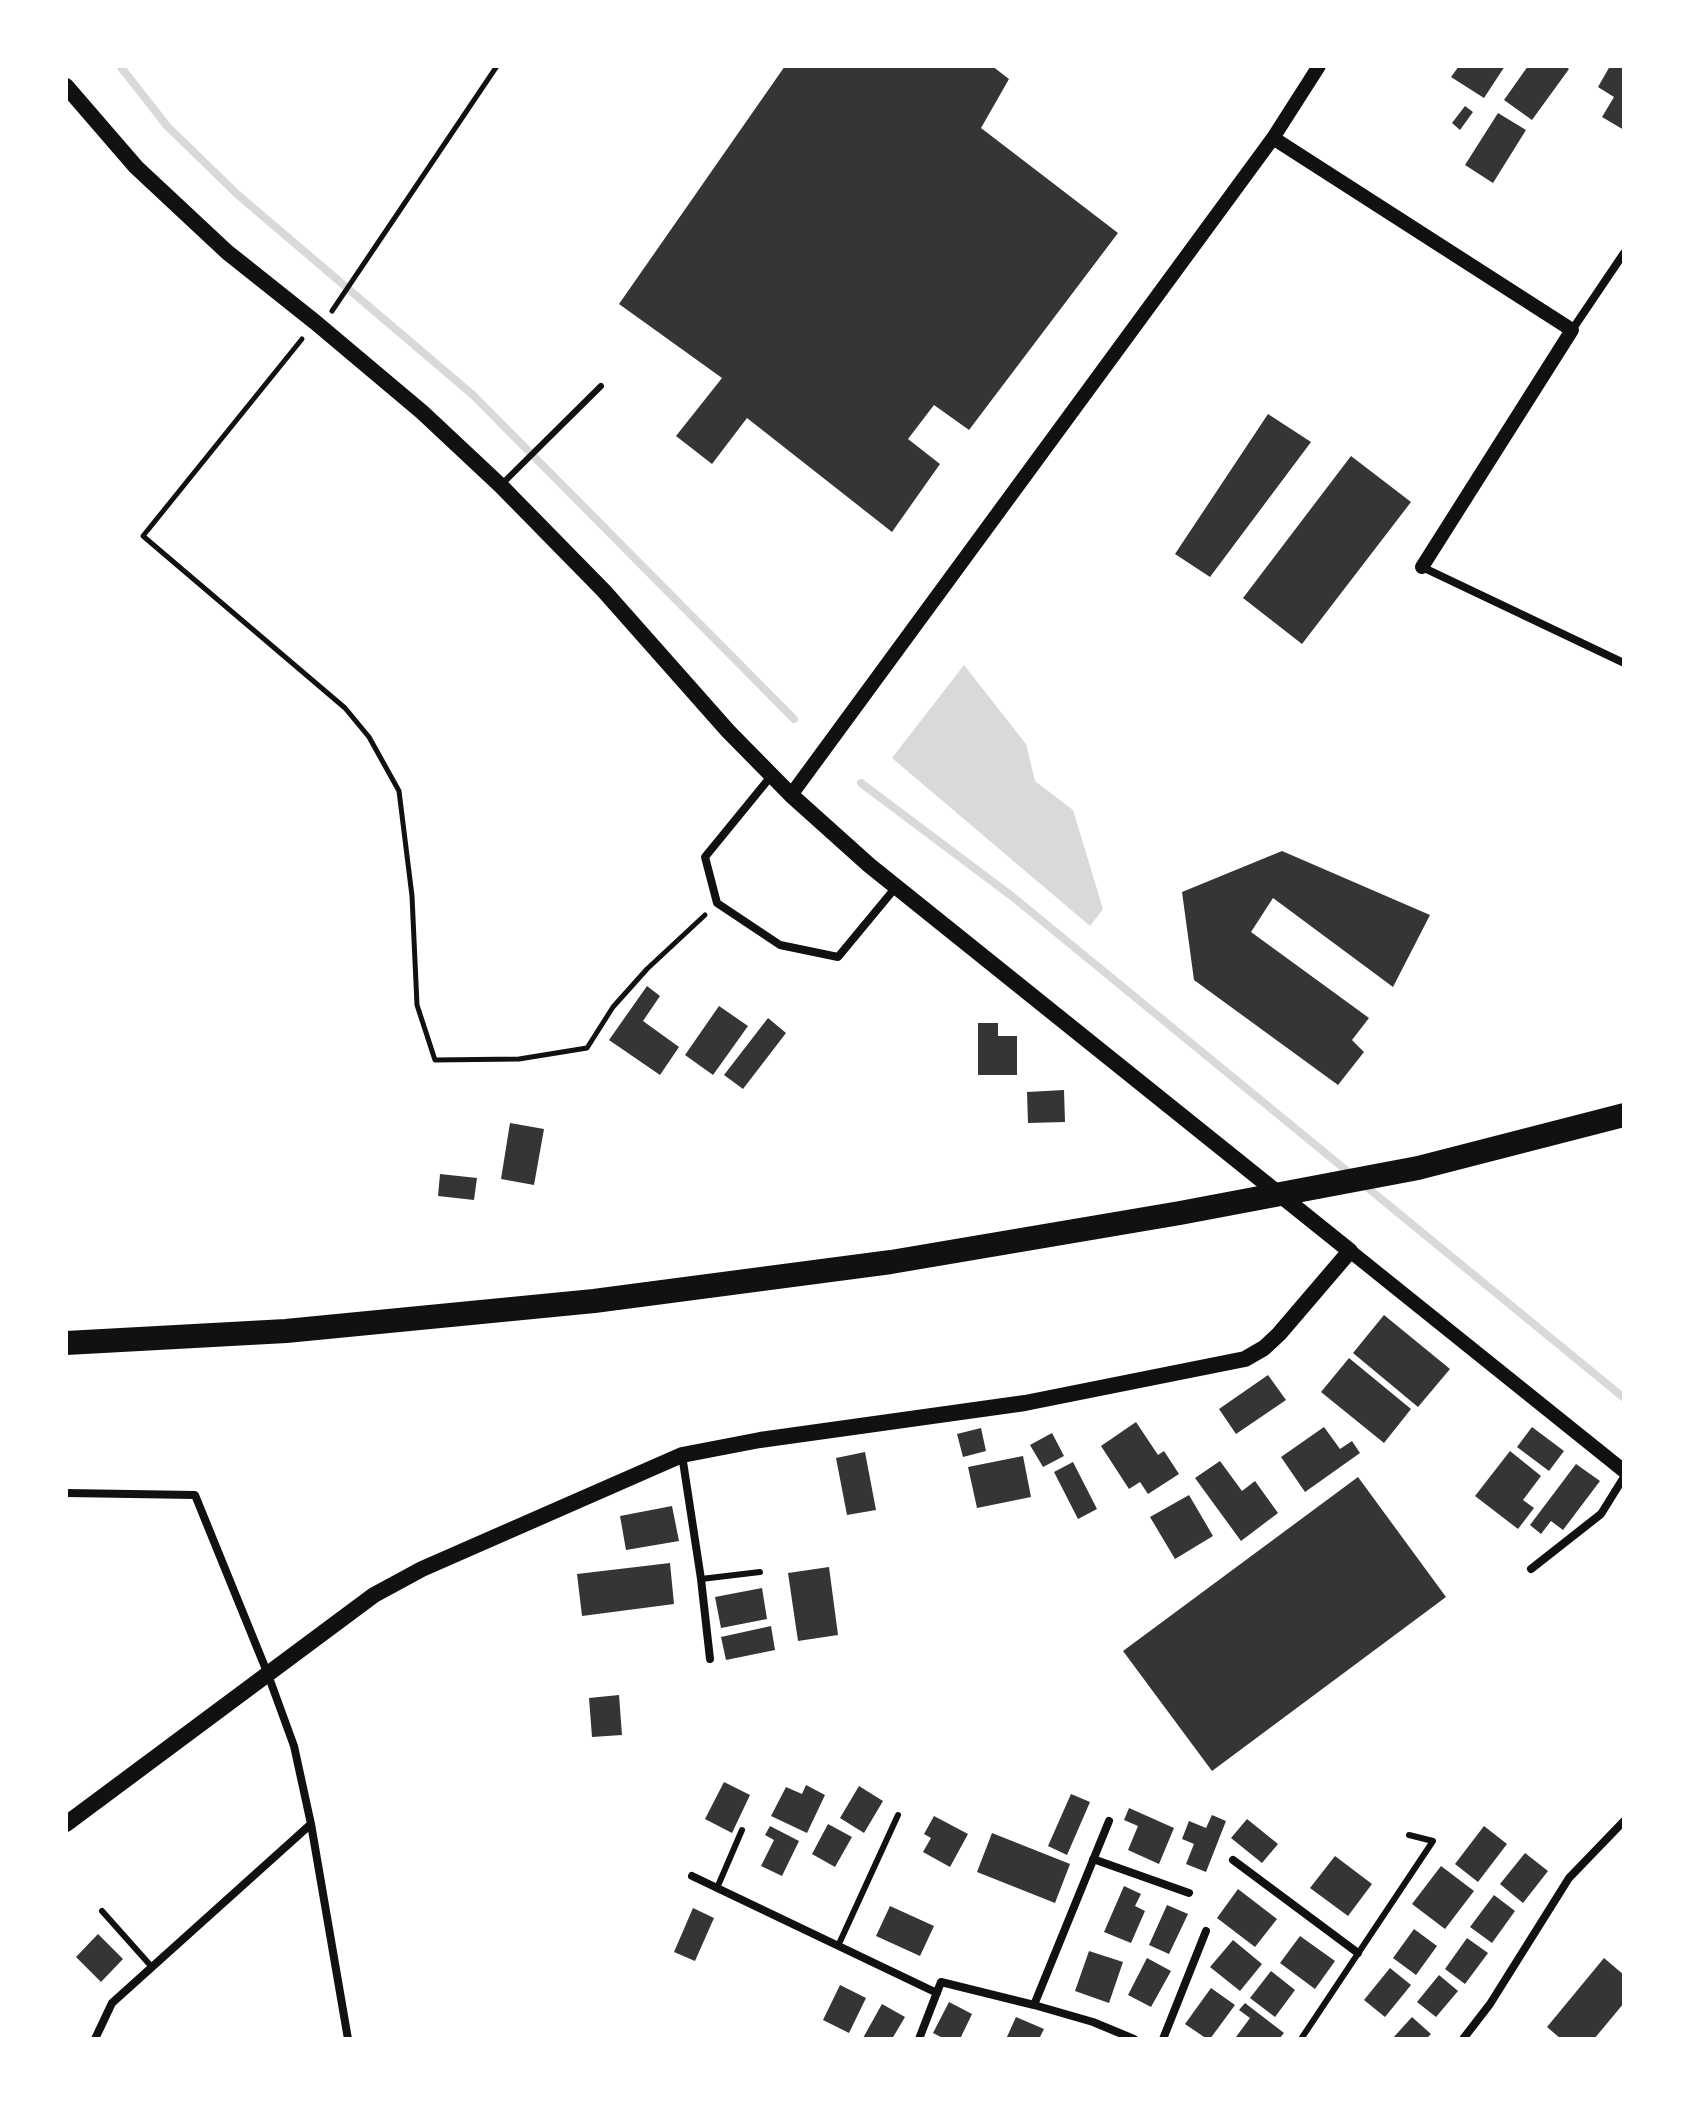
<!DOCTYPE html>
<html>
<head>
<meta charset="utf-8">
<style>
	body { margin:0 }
	#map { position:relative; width:1690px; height:2105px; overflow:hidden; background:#fff; font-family:"Fira Sans",sans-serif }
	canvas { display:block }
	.frame { position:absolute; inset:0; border:68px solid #fff; pointer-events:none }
</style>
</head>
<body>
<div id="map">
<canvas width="1690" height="2105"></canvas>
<div class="frame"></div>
</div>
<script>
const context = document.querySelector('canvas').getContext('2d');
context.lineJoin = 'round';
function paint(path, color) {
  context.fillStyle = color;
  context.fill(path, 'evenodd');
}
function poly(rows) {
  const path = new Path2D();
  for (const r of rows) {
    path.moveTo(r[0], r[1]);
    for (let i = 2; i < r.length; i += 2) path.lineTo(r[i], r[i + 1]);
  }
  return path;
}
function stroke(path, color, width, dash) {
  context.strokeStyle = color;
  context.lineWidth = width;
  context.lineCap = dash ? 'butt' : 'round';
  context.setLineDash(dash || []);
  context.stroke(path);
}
paint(poly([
	[964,665,1026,744,1035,781,1073,810,1103,909,1090,926,892,758]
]), '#d9d9d9');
stroke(poly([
	[120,66,167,126,238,195,473,395,794,719],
	[861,783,1013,897,1624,1398]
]), '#d9d9d9', 8);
paint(poly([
	[785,66,992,66,1009,79,981,128,1118,233,969,430,934,405,908,439,940,464,892,532,747,418,712,464,676,436,722,378,619,304],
	[1459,66,1505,66,1484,98,1451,77],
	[1528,66,1565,66,1569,69,1532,120,1504,100],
	[1610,66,1624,66,1624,130,1602,117,1614,97,1598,87],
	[1465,106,1473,112,1460,130,1452,123],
	[1498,113,1526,130,1493,183,1465,165],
	[1268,414,1311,442,1210,577,1175,554],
	[1351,456,1411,502,1302,644,1243,598],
	[1282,851,1430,915,1393,987,1273,898,1251,932,1369,1018,1352,1040,1364,1052,1338,1085,1194,980,1182,892],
	[647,986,660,996,643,1021,679,1047,660,1075,609,1040],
	[719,1006,748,1026,713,1075,685,1055],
	[768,1018,786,1033,743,1089,724,1075],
	[978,1023,998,1023,998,1036,1017,1036,1017,1075,978,1075],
	[1064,1090,1065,1122,1028,1123,1027,1092],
	[510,1123,544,1129,534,1185,501,1179],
	[440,1174,477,1178,474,1200,438,1196],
	[1384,1315,1450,1369,1418,1407,1353,1353],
	[1349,1358,1411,1409,1384,1443,1321,1392],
	[1268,1375,1286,1400,1236,1434,1219,1409],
	[1136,1422,1158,1455,1164,1451,1179,1474,1148,1494,1140,1482,1129,1489,1101,1446],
	[1324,1427,1340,1449,1352,1441,1360,1453,1305,1492,1281,1457],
	[1532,1427,1564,1451,1549,1471,1517,1447],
	[981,1428,986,1451,963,1457,957,1434],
	[1052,1433,1064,1456,1043,1467,1030,1445],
	[1510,1451,1541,1476,1523,1500,1534,1508,1518,1529,1475,1496],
	[865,1452,876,1510,847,1515,836,1458],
	[1023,1456,1031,1497,977,1508,968,1467],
	[1220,1461,1242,1491,1255,1481,1278,1513,1241,1541,1195,1478],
	[1073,1462,1097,1509,1078,1519,1054,1472],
	[1576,1464,1600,1481,1563,1530,1551,1521,1541,1534,1530,1525],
	[1358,1477,1446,1597,1212,1771,1123,1651],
	[1189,1495,1213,1536,1175,1559,1150,1517],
	[672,1506,679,1541,626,1550,620,1516],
	[670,1563,674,1604,582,1616,577,1574],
	[829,1567,838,1635,798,1641,788,1573],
	[762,1588,767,1619,721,1628,715,1597],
	[771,1626,775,1650,726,1660,721,1637],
	[619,1695,622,1735,592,1737,589,1698],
	[724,1782,750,1795,732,1833,705,1819],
	[806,1785,825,1795,807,1833,771,1816,786,1787,802,1794],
	[859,1786,883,1801,864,1833,840,1818],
	[1071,1794,1090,1802,1067,1855,1048,1846],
	[1129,1808,1174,1828,1159,1864,1128,1850,1138,1826,1124,1820],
	[1212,1815,1226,1821,1206,1872,1186,1864,1194,1844,1182,1839,1189,1821,1206,1828],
	[934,1816,968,1834,950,1867,923,1852,931,1838,924,1834],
	[1247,1819,1278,1844,1262,1863,1231,1838],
	[828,1824,852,1837,835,1867,812,1854],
	[770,1826,799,1841,782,1876,761,1866,774,1840,765,1835],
	[1484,1826,1507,1844,1478,1882,1455,1864],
	[992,1833,1070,1864,1055,1903,977,1872],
	[1525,1853,1548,1871,1523,1903,1500,1884],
	[1335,1856,1372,1884,1348,1916,1310,1888],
	[1441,1866,1474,1891,1445,1929,1412,1904],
	[1124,1886,1141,1894,1135,1906,1145,1911,1131,1943,1104,1932],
	[1238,1889,1277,1919,1255,1947,1217,1918],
	[1494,1895,1515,1911,1492,1943,1470,1927],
	[1167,1905,1188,1914,1169,1954,1149,1945],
	[890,1906,934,1926,920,1956,876,1936],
	[693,1908,714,1918,695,1961,674,1952],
	[1414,1929,1437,1946,1416,1975,1393,1958],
	[98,1934,123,1959,101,1982,76,1957],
	[1300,1936,1335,1961,1315,1989,1280,1963],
	[1467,1938,1488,1953,1465,1984,1445,1969],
	[1233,1940,1262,1964,1240,1991,1210,1967],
	[1089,1951,1123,1962,1109,2003,1075,1991],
	[1147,1958,1171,1971,1151,2007,1128,1995],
	[1604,1958,1624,1975,1624,2003,1594,2039,1561,2039,1547,2027],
	[1390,1968,1411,1985,1385,2017,1364,2000],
	[1271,1971,1295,1990,1275,2017,1250,1998],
	[1439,1975,1458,1991,1436,2017,1417,2002],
	[840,1985,866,1998,849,2033,823,2020],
	[1211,1988,1235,2005,1210,2039,1207,2039,1185,2024],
	[949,2002,972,2014,960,2039,945,2039,933,2033],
	[1245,2003,1284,2033,1279,2039,1236,2037,1250,2018,1239,2010],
	[882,2004,905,2017,892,2039,865,2039,863,2038],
	[1016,2017,1044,2029,1039,2039,1006,2039],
	[1412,2017,1431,2034,1426,2039,1392,2039]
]), '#353535');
stroke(poly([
	[332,311,497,66],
	[302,339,143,536,345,708,369,737,399,791,412,896,417,1005,435,1060,519,1059,587,1048,613,1007,647,969,705,915]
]), '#111', 5);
stroke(poly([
	[501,485,601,386],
	[701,1579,760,1572],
	[717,1888,742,1830],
	[102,1911,151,1966],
	[838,1946,898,1815],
	[1301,2039,1433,1841,1409,1835]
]), '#111', 6);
stroke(poly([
	[1572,330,1624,253],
	[1422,567,1624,663],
	[772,775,705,857,717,903,780,945,838,957,896,887],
	[682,1455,701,1579,710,1659],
	[66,1493,195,1495,267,1672,294,1746,311,1824,348,2039],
	[1531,1569,1601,1514,1624,1477],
	[1093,1859,1189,1893],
	[1233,1860,1358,1953],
	[692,1876,937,1993],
	[1034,2005,1109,1821],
	[95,2039,112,2003,311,1824],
	[919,2039,941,1982,1034,2005,1093,2022,1134,2039],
	[1163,2039,1206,1931],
	[1463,2039,1490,2004,1569,1878,1624,1821]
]), '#111', 8);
stroke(poly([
	[1273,138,1572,330,1422,567],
	[791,795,1273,138,1319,66],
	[1350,1251,1624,1471]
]), '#111', 14);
stroke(poly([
	[66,86,136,167,227,252,315,322,422,412,501,486,604,591,728,731,791,795,869,865,1350,1251,1279,1334,1264,1348,1245,1359,1025,1403,760,1440,682,1455,422,1569,374,1595,66,1824]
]), '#111', 16);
stroke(poly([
	[66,1343,286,1331,594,1301,891,1262,1180,1213,1418,1168,1624,1115]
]), '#111', 24);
</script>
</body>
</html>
